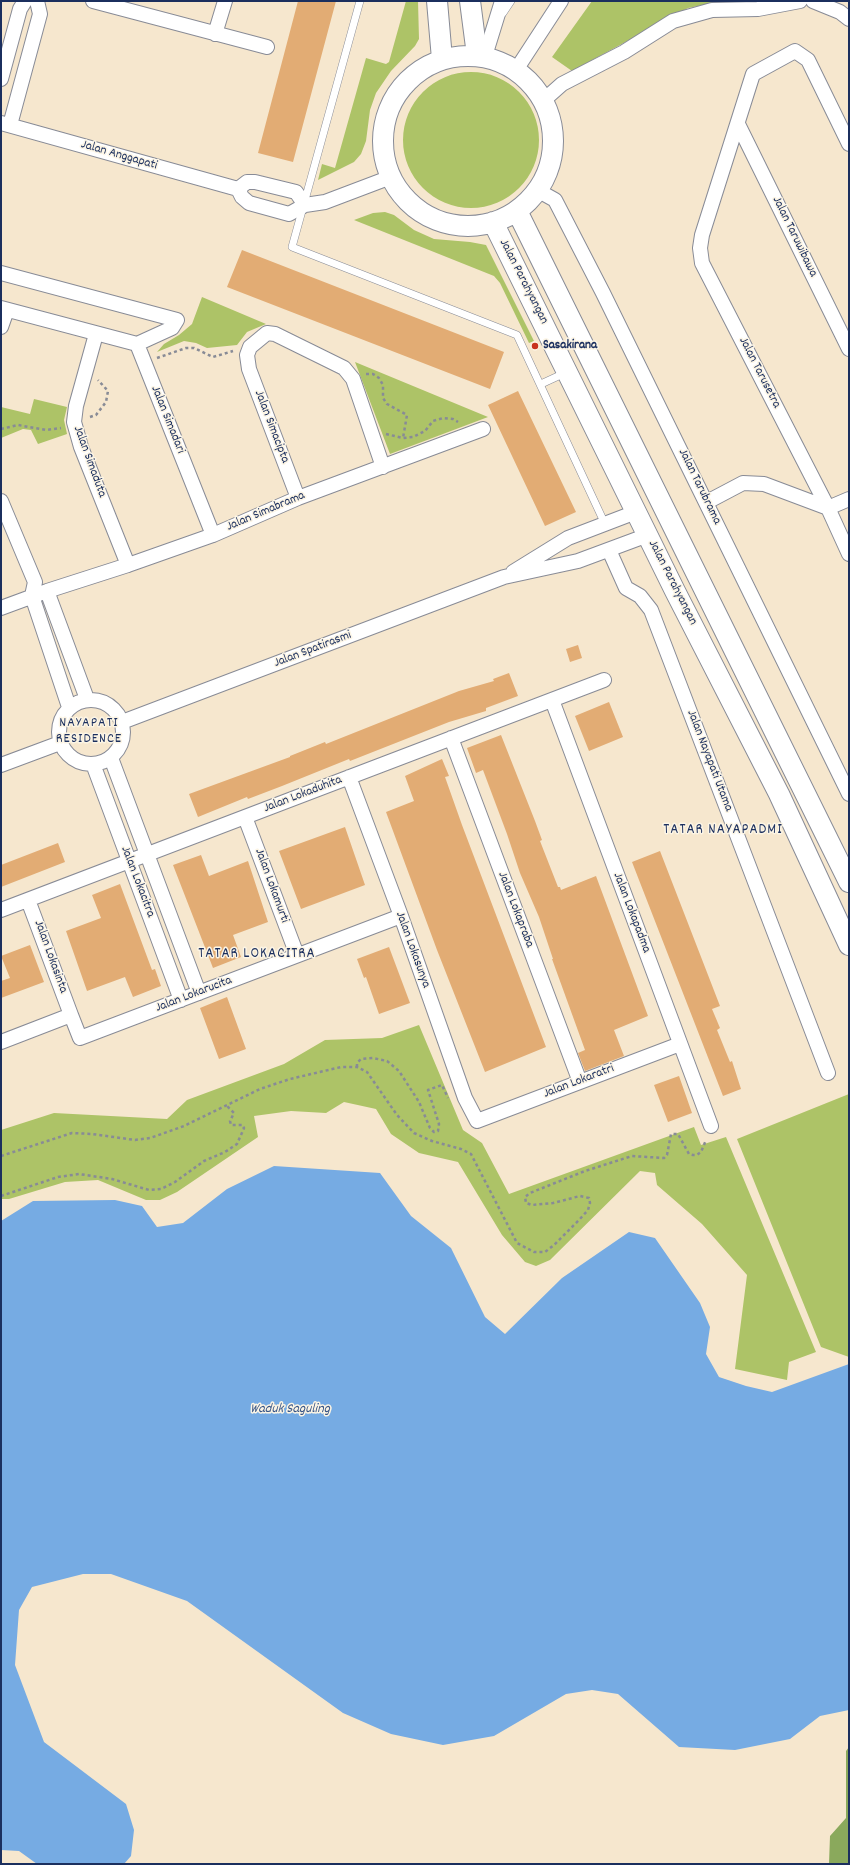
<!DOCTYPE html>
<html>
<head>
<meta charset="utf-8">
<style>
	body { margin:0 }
	#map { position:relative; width:850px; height:1865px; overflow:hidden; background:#f6e7ce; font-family:Dekko,sans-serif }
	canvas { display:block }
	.frame { position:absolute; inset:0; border:2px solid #1b2f5e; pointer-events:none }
</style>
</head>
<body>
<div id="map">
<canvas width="850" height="1865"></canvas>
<div class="frame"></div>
</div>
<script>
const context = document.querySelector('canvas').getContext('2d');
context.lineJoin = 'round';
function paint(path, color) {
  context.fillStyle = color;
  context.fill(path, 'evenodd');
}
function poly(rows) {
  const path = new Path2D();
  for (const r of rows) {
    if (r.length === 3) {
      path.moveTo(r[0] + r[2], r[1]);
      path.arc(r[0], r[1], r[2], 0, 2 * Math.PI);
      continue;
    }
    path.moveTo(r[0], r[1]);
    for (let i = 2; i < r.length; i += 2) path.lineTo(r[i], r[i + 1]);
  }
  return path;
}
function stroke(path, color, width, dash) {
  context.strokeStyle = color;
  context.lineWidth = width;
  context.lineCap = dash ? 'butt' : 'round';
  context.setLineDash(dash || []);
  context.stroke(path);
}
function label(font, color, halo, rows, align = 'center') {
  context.font = font + ' Dekko,sans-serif';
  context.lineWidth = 3;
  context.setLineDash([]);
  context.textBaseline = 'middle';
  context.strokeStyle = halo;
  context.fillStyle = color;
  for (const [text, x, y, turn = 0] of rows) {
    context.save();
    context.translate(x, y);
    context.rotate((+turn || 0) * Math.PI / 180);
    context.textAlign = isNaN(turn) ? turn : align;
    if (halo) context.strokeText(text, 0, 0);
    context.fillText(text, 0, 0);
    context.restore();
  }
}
paint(poly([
	[406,1,418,1,419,39,415,46,391,71,376,93,370,110,366,141,361,154,354,162,318,180,322,164,335,168,366,58,386,64,389,62],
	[592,1,723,1,688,8,572,71,552,57],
	[471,140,68],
	[385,212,394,215,414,230,434,239,470,242,486,245,534,341,529,343,500,283,494,276,354,220,373,213],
	[202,297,266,324,247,332,237,345,207,348,196,343,184,341,157,352,164,344,179,335,192,324],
	[355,362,488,417,390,454],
	[34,399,67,407,64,420,67,434,38,444,31,430,23,429,1,438,1,407,30,414],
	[419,1025,463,1130,482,1143,509,1194,694,1127,701,1145,726,1137,816,1352,789,1362,787,1380,735,1369,747,1275,702,1224,657,1185,655,1173,640,1171,550,1260,536,1266,525,1262,502,1235,458,1162,419,1153,391,1134,376,1109,344,1102,326,1113,291,1111,254,1116,258,1137,177,1192,160,1200,146,1200,98,1180,65,1182,9,1199,1,1199,1,1130,54,1113,167,1119,187,1100,284,1064,325,1040,382,1038],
	[849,1094,849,1357,821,1347,737,1139]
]), '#adc367');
paint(poly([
	[849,1747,849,1864,829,1864,830,1836,846,1818,846,1751]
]), '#8aa95c');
paint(poly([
	[274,1166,380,1173,411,1216,451,1248,485,1317,505,1334,562,1278,629,1232,655,1238,700,1303,710,1327,706,1354,719,1377,746,1386,772,1392,849,1364,849,1710,820,1716,790,1739,735,1750,679,1747,618,1694,592,1690,566,1694,494,1736,443,1745,391,1734,343,1713,187,1601,111,1574,83,1574,32,1587,19,1610,15,1665,44,1742,126,1804,134,1830,131,1856,124,1864,37,1864,19,1851,1,1850,1,1221,33,1201,115,1200,142,1206,157,1227,183,1223,227,1189]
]), '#76abe3');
paint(poly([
	[298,1,336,1,293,162,258,153],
	[242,250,504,352,490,389,227,287],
	[518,391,576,512,545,526,488,405],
	[578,645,582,658,570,662,566,649],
	[509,673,518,696,486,708,486,711,449,722,350,761,349,759,282,786,248,799,247,797,198,817,189,794,290,757,290,756,325,742,326,744,459,691,494,681,493,679],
	[609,702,623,737,589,751,575,716],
	[501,735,535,821,542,840,540,841,558,887,560,887,561,890,596,876,648,1016,614,1030,624,1056,585,1071,578,1053,585,1050,552,959,553,959,539,917,520,873,507,834,483,770,476,773,467,748],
	[442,759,449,776,445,777,462,825,546,1047,485,1072,437,950,386,812,414,801,405,776],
	[345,827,365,885,301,909,279,851],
	[58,843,65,862,1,887,1,865],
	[660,851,720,1006,712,1009,720,1028,717,1030,730,1062,732,1061,741,1089,723,1096,632,862],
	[201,855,209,876,248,861,268,922,233,935,241,957,213,968,173,865],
	[120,884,152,970,155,969,161,986,133,997,125,977,87,991,66,931,101,918,92,895],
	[30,945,44,982,1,998,1,981,10,978,1,956],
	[389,947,410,1003,379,1014,366,977,364,978,357,959],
	[227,997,246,1049,219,1059,200,1008],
	[679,1076,692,1113,668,1122,654,1085]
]), '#e2ac74');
const lane = poly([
	[360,1,292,247,517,335,605,524],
	[503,13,511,1],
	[541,384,567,372]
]);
const street = poly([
	[93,1,267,47],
	[813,1,840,12,849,19],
	[215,34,225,1],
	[485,56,502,1],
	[516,70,561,1],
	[1,79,20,9,25,1],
	[544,100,562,84,624,52,673,21,712,10,758,9,800,1],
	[1,123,238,189,242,197,249,203,289,214,305,205,296,192,255,182,247,182,238,189],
	[738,124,849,349],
	[10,125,40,14,37,1],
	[849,144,808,60,795,51,753,74,702,235,700,248,702,263,828,508,849,554],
	[537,190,555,200,603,293,849,794],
	[305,205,325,202,391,177],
	[1,273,177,320,172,328,137,344],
	[1,308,137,344,213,535],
	[1,327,7,310],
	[96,334,76,406,74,422,81,447,128,565],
	[298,498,249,369,247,355,250,347,267,333,275,334,344,368,353,379,383,467],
	[1,501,35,582,32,596,69,707],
	[707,502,743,483,764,484,828,508,849,499],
	[609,550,626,588,640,596,651,610,828,1073],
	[513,572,568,538,636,512],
	[47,591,87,699],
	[1,608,47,591,128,565,213,535,298,498,483,429],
	[91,732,32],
	[552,700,711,1126],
	[122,722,504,577,578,561,648,535],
	[451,738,580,1082],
	[111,758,199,993],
	[93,764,181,1000],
	[1,765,60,743],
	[349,777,401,916,465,1098,477,1121,680,1044],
	[245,817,297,955],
	[28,900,71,1015],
	[1,910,604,680],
	[1,1042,71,1015,80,1038,401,916]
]);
const secondary = poly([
	[437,1,442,59],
	[470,1,477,55],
	[468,141,85],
	[517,211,849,882],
	[493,222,675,591,779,794,849,945]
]);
stroke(lane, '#888b96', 8);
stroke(street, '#888b96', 16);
stroke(secondary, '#888b96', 22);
stroke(poly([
	[157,358,186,348,194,348,213,357,233,351],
	[366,374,373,374,379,378,383,385,383,398,387,404,407,415,403,438],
	[90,417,96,415,106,402,108,391,98,380],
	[1,429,18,425,46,430,61,428],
	[386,434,403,438,413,437,425,431,433,421,443,418,453,419,458,422],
	[357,1067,357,1063,361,1059,373,1058,387,1061,399,1071,419,1102,430,1128,434,1132,438,1131,439,1124,428,1090,442,1085,448,1098],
	[1,1156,72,1133,92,1134,135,1140,150,1138,184,1126,260,1089,290,1079,341,1067,357,1067,367,1072,397,1115,414,1133,432,1141,461,1149,471,1154,517,1243,534,1252,545,1252,554,1245,579,1220,588,1210,590,1203,589,1198,580,1196,553,1203,532,1205,526,1203,525,1197,530,1193,585,1171,632,1156,664,1158,667,1155,671,1134,678,1134,689,1154,693,1155,697,1155,701,1152,706,1140],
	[1,1196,58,1177,79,1174,112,1179,149,1190,161,1189,175,1182,204,1161,225,1152,237,1144,244,1128,243,1125,231,1125,230,1121,234,1113,226,1105]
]), '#888b96', 2.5, [3, 3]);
stroke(lane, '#fff', 7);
stroke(street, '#fff', 14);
stroke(secondary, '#fff', 20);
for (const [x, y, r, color] of [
	[535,346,4,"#c8321e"]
]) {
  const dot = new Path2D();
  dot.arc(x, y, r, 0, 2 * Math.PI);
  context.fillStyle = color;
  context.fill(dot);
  stroke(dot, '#fcf5e5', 1.5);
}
label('13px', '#1b2f5e', '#fcf5e5', [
	["Jalan Anggapati",119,156,16],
	["Jalan Taruwibawa",794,237,64],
	["Jalan Parahyangan",523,282,63],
	["Jalan Tarusetra",759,373,63],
	["Jalan Simadari",167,420,68],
	["Jalan Simacipta",271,427,69],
	["Jalan Simaduta",89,462,70],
	["Jalan Tarubrama",699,487,64],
	["Jalan Simabrama",266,512,-23],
	["Jalan Parahyangan",672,583,63],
	["Jalan Spatirasmi",313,650,-21],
	["Jalan Nayapati Utama",709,761,69],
	["Jalan Lokaduhita",303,795,-21],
	["Jalan Lokacitra",137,882,69],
	["Jalan Lokamurti",271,886,70],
	["Jalan Lokapraba",515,910,69],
	["Jalan Lokapadma",631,913,69],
	["Jalan Lokasunya",412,950,70],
	["Jalan Lokasinta",50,957,70],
	["Jalan Lokarucita",194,995,-21],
	["Jalan Lokaratri",579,1082,-21]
]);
label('bold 13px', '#1b2f5e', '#fcf5e5', [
	["Sasakirana",543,346]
], 'left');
context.letterSpacing = '1px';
label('14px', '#1b2f5e', '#fcf5e5', [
	["NAYAPATI",89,724],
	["RESIDENCE",89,740]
]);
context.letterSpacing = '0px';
label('italic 14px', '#365486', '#fcf5e5', [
	["Waduk Saguling",290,1410]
]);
context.letterSpacing = '1px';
label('15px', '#1b2f5e', '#fcf5e5', [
	["TATAR NAYAPADMI",723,831],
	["TATAR LOKACITRA",257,955]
]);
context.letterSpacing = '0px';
</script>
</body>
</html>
